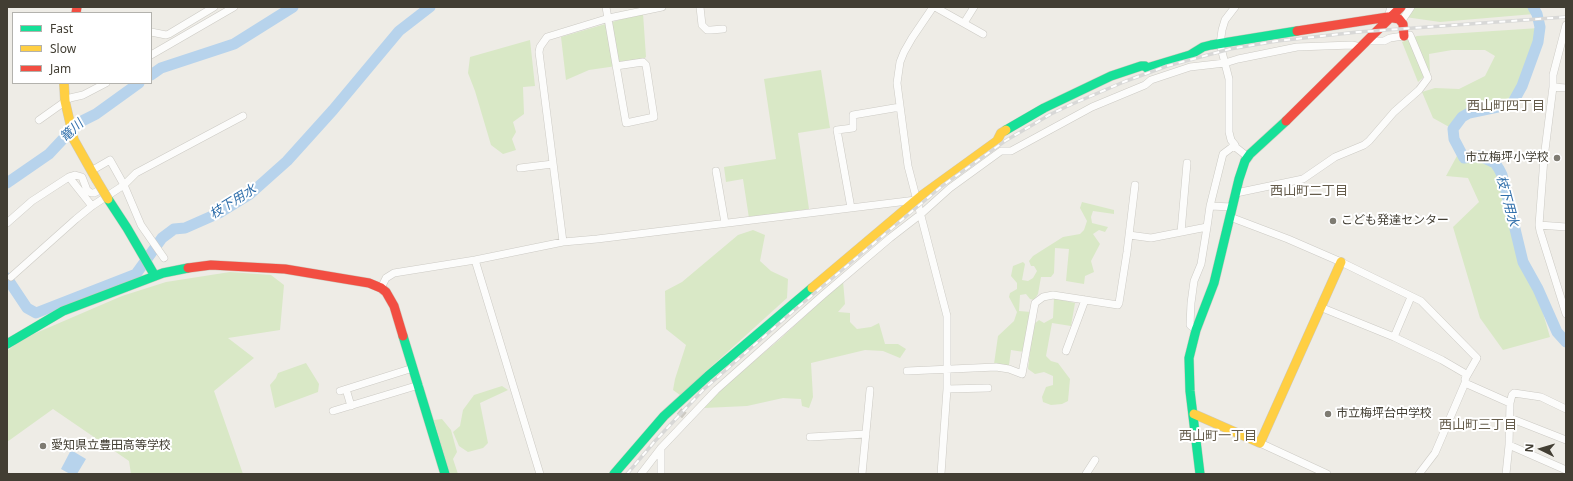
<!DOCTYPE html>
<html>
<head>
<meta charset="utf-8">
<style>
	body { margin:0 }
	#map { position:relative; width:1573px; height:481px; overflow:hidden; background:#eeece6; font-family:"Noto Sans",sans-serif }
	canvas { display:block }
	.frame { position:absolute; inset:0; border:8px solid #423e33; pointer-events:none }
	.legend { position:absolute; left:12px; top:12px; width:140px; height:72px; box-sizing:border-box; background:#fff; border:1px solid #b3b2ad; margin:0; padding:5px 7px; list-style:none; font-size:12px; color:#423e33 }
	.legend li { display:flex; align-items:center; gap:8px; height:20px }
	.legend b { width:20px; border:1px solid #b3b2ad }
	.north { position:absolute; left:1521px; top:429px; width:40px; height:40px; -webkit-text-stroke:3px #fff; paint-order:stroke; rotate:275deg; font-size:11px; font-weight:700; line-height:16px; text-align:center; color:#423e33 }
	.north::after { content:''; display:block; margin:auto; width:14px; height:18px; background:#423e33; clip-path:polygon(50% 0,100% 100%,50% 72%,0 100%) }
</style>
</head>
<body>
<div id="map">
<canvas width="1573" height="481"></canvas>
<div class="frame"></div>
<ul class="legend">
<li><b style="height:5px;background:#16e098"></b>Fast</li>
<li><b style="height:5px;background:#ffcf43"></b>Slow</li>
<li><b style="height:5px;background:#f24e42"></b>Jam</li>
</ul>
<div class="north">N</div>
</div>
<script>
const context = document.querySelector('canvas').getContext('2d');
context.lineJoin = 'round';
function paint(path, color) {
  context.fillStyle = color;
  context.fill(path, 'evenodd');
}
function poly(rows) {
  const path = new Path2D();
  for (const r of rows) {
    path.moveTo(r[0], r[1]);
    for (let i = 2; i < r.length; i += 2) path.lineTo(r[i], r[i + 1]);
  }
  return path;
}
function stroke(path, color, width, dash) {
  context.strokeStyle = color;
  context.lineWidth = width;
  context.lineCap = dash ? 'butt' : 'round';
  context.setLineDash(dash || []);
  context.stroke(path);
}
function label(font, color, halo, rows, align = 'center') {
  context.font = font + ' "Noto Sans","Noto Sans JP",sans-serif';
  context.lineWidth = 4;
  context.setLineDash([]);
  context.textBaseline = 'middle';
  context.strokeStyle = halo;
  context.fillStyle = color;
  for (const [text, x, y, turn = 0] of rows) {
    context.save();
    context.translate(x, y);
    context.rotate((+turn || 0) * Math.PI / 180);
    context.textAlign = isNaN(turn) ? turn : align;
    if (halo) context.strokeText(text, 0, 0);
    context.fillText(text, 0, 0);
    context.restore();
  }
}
paint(poly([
	[1412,7,1527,7,1534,14,1440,22,1405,17],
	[643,13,646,57,637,63,589,70,566,80,561,37],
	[1539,28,1532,57,1520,86,1506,101,1459,113,1451,128,1433,118,1422,92,1435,88,1459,89,1485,76,1495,56,1485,50,1452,50,1429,54,1430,71,1418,82,1402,42,1417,36],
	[530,40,535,86,523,87,524,114,513,122,516,132,512,139,516,150,503,154,491,145,475,91,468,73,470,57],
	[821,70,830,128,798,133,809,209,749,218,743,179,726,182,724,167,776,159,764,79],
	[1458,154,1490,159,1509,192,1521,238,1550,337,1503,350,1480,318,1453,227,1479,202,1468,178,1446,176],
	[1082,202,1114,210,1114,214,1093,211,1091,217,1092,223,1108,227,1105,232,1099,230,1093,234,1100,244,1091,261,1094,272,1085,276,1084,284,1066,281,1069,249,1055,248,1054,273,1051,277,1041,277,1038,294,1034,300,1030,299,1026,294,1020,295,1019,311,1031,312,1024,352,1011,350,1009,365,1006,366,994,364,998,336,1014,321,1017,312,1009,297,1010,293,1017,289,1017,283,1011,276,1013,266,1023,262,1025,264,1022,280,1028,281,1033,278,1037,271,1034,266,1031,266,1029,261,1033,256,1063,237,1080,234,1084,230,1087,221,1080,208],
	[753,230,765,235,760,261,771,271,788,279,787,298,680,395,673,390,675,379,686,345,666,329,665,291,682,282,738,235],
	[230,272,271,275,284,285,280,330,228,338,254,358,214,391,243,474,131,474,129,461,53,409,7,442,7,351,22,339,122,296,166,282],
	[843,281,845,304,838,312,850,313,850,322,857,329,871,327,879,323,885,344,898,344,906,349,900,358,883,351,865,350,811,363,813,397,809,408,802,406,801,399,783,398,747,406,704,408,720,390,779,340],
	[1054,298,1075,303,1071,326,1052,323,1046,356,1051,361,1058,363,1070,379,1068,401,1062,404,1051,405,1043,402,1042,397,1046,387,1053,385,1053,376,1044,372,1035,374,1028,369,1033,325,1039,320,1044,323,1053,318],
	[306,363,319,384,318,392,275,408,270,385,276,378,278,373],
	[502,386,508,390,480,403,488,443,483,448,468,452,459,446,453,432,460,426,463,410,474,395],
	[442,419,451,430,457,452,453,459,458,474,450,474,444,454,434,420]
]), '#d9e8c6');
paint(poly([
	[71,450,86,459,77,474,70,474,61,469]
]), '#b7d3ec');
stroke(poly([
	[1533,7,1537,14,1540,27,1538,42,1522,86,1512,104,1469,113,1462,117,1453,129,1454,139,1464,158,1480,156,1495,163,1499,169,1502,175,1523,262,1538,289,1557,332,1566,342],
	[151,75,161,68,234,44,293,7],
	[7,183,49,154,78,123,96,114,139,83],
	[7,278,27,308,36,313,136,274,162,238,174,229,185,228,219,213,250,194,287,161,333,110,399,31,430,7]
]), '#b7d3ec', 11);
stroke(poly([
	[679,411,685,416]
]), '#ccc9c2', 7, [7, 3.5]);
const street = poly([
	[606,7,626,123,654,117,646,65,643,62,616,66],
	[700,7,702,25,707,30,711,30,723,29],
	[933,7,912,38,904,52,900,62,897,83,908,166,947,316,947,389,941,474],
	[935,7,983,34],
	[1388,17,1391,7],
	[1400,20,1403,19,1411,7],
	[964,23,974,7],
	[1566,25,1553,75,1553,87,1544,158,1539,225,1540,231,1566,314],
	[151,32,166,35,169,34,214,7],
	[151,55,234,7],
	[1553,87,1566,88],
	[39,120,70,98,83,95,106,83],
	[1234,146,1248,157],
	[520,168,553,164],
	[91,171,110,160,124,185,141,225,164,258],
	[716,171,725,223],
	[69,177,92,206],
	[1236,193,1303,179,1335,157,1364,145,1369,141,1394,112,1419,90,1428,78,1410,35,1390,38,1384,41,1368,41],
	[1210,206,1232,207],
	[851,208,837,130,853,128,853,115,900,107],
	[1230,217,1288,239,1341,262,1421,301,1477,358,1465,379],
	[7,223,32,201,69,177,75,175,82,177,87,190,91,193,94,193,102,189],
	[1539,225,1566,227],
	[1181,232,1187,163],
	[1129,235,1151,238,1207,227,1210,206,1223,154,1235,145,1231,140,1229,132,1229,79,1220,44,1222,30,1225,20,1235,7],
	[563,242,539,52,540,47,547,37,609,18,662,7],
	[475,260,540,474],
	[11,277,76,219,92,206,124,185,136,173,243,116],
	[381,288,386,278,394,273,475,260,563,242,597,239,916,200],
	[1320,307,1394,337,1442,360,1466,374,1465,383,1435,453,1419,474],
	[1196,330,1190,325,1191,303,1194,281,1201,264,1207,227],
	[1394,337,1411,297],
	[1066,351,1085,300],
	[907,371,996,367,1009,369,1022,374,1035,303,1043,297,1053,295,1118,305,1119,303,1127,252,1135,185],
	[1465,383,1510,403],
	[346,389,351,406],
	[947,389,988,388],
	[340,391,413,368],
	[333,411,419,385],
	[1510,418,1566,440],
	[810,437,866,434],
	[1260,443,1327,474],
	[1509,445,1566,470],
	[661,448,661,474],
	[641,474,661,448,716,390,823,295,890,238,921,214,950,188,1001,151,1011,151,1092,107,1145,85,1151,80,1190,67,1225,63,1238,59,1297,47,1352,45,1361,47],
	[862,474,870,390],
	[1086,474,1095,460],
	[1506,474,1509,445,1510,403,1512,395,1514,393,1541,397,1566,409]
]);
const fast = poly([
	[1006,130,1044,108,1111,76,1141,66,1145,66,1147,68,1190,55,1203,47,1211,45,1297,31],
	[108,199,127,228,155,276],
	[403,336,445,474],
	[7,344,63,311,163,273,188,268],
	[614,474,664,416,708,376,812,288],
	[1200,474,1190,391,1189,358,1196,330,1214,283,1239,179,1245,161,1250,154,1286,121]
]);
const slow = poly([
	[64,83,65,101,74,140,96,179],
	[812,288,921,196,997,141,1001,133,1006,130],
	[1194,414,1260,443,1341,262]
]);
const jam = poly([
	[76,13,77,7],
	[1297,31,1388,17,1399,19,1403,24,1404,36],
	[1286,121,1401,7],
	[188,268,211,265,285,269,369,283,381,288,386,292,394,306,403,336]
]);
stroke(street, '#cccac4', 8);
stroke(fast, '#cdc9bd', 10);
stroke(slow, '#cdc9bd', 10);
stroke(jam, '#cdc9bd', 10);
stroke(street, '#fcfcfb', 7);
stroke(fast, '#16e098', 9);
stroke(slow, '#ffcf43', 9);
stroke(jam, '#f24e42', 9);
const rail = poly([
	[627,474,655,441,703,390,792,312,942,186,1005,141,1051,114,1070,105,1126,81,1167,66,1230,49,1277,41,1358,32,1566,17]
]);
stroke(rail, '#d8d8d7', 3.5);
stroke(rail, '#fff', 2, [6]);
const slowBridge = poly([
	[96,179,108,199]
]);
stroke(slowBridge, '#cdc9bd', 10, []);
stroke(slowBridge, '#ffcf43', 9);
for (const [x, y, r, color] of [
	[1557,158,4,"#7e7b72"],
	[1333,221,4,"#7e7b72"],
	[1328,414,4,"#7e7b72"],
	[43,446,4,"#7e7b72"]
]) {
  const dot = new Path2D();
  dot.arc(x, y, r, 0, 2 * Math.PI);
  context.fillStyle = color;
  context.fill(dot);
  stroke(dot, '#fff', 1.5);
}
label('12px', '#423e33', '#fff', [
	["市立梅坪小学校",1549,158,"right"],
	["こども発達センター",1341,221],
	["市立梅坪台中学校",1336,414],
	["愛知県立豊田高等学校",51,446]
], 'left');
label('13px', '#655c4b', '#fff', [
	["西山町四丁目",1506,106],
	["西山町二丁目",1309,191],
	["西山町三丁目",1478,425],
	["西山町一丁目",1218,436]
]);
label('italic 13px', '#306fab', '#fff', [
	["篭川",72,131,-43],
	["枝下用水",1507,201,75],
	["枝下用水",233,202,-32]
]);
</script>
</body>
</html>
